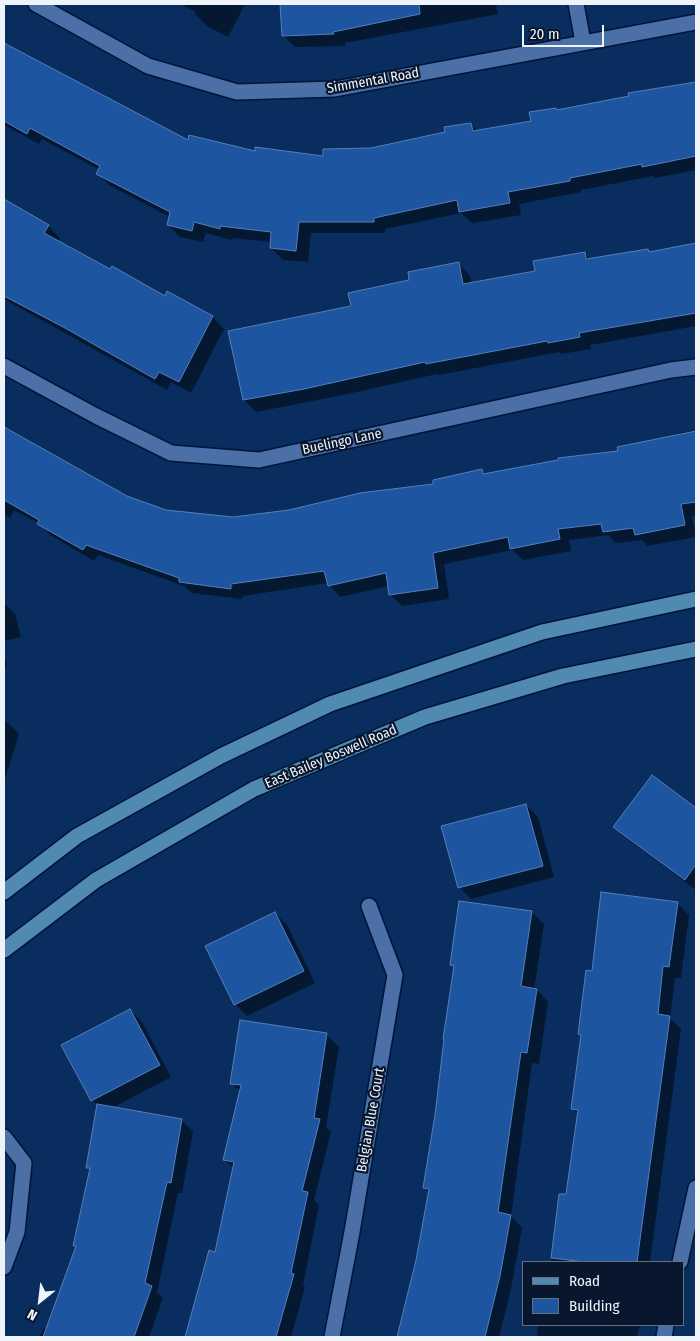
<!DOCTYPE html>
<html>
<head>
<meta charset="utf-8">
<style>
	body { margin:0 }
	#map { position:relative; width:700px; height:1341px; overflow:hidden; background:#082d5e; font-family:"Fira Sans Condensed",sans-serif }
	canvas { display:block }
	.frame { position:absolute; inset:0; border:5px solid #eff4fa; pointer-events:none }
	.legend { position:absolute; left:522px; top:1261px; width:162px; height:65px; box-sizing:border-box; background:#08172d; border:1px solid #646f7f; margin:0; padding:6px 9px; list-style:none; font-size:15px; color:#eff4fa }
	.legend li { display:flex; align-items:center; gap:10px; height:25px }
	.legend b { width:25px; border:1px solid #646f7f }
	.north { position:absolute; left:15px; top:1276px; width:50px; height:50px; -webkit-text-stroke:4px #08172d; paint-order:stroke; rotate:209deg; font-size:14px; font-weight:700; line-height:20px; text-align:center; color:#eff4fa }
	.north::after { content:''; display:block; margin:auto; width:18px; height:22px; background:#eff4fa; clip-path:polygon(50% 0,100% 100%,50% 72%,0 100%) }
	.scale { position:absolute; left:522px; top:25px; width:82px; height:22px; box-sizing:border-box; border:2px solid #eff4fa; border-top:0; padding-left:6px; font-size:15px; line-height:18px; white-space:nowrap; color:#eff4fa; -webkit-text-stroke:4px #08172d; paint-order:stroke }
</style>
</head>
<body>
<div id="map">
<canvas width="700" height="1341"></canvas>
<div class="frame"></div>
<ul class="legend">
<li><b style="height:6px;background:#518ab1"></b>Road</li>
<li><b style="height:14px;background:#1d55a1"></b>Building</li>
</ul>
<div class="north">N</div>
<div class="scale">20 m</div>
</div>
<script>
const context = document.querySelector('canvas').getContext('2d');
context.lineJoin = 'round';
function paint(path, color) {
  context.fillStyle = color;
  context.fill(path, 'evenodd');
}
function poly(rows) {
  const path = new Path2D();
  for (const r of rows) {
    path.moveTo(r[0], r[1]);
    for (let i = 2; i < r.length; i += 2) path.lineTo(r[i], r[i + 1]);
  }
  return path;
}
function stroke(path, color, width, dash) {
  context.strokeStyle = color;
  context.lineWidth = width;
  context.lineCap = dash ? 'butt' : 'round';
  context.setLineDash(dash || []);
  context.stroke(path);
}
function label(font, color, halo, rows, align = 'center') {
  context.font = font + ' "Fira Sans Condensed",sans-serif';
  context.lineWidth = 4.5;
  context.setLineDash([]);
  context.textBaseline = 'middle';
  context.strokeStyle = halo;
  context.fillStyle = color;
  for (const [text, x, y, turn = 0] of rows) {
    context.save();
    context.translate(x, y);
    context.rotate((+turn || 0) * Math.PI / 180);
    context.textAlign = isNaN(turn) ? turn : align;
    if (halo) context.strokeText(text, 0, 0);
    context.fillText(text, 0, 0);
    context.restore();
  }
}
paint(poly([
	[180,4,245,4,228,37,207,26,195,14,196,12],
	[281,4,496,4,498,14,345,43,345,46,295,47,283,35],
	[4,44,59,75,189,142,256,152,324,157,371,150,446,133,471,124,478,132,532,122,558,111,696,83,696,170,655,178,653,176,581,190,581,192,519,204,521,215,472,223,461,213,385,229,385,233,311,233,308,262,283,260,271,248,272,242,232,238,231,240,206,233,203,242,180,237,168,225,170,217,109,185,98,174,100,170,42,139,39,144,4,125],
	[5,201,48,226,60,238,58,242,165,298,168,293,213,317,224,329,191,393,171,382,167,390,4,299],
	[696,244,696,326,590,345,591,349,561,354,559,352,439,375,437,374,343,395,256,412,244,400,352,307,411,281,459,264,470,276,472,284,536,272,584,253,591,260,648,250,651,253],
	[4,429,127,497,166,511,233,518,289,511,435,485,482,471,486,475,619,452,680,436,679,433,696,430,696,515,692,516,696,537,647,546,642,540,616,543,608,535,569,540,571,551,523,560,512,550,444,564,449,599,402,606,390,594,389,586,340,597,328,583,243,596,242,599,192,593,184,586,98,555,94,561,50,535,40,524,14,510,10,518,4,514],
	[4,603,15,614,21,637,4,641],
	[4,653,7,667,4,667],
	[4,721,7,722,19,734,4,782],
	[653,776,696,809,696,890,627,838,615,827],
	[526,805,538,817,554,877,471,899,459,887],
	[677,903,689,915,681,978,675,978,670,1018,681,1029,650,1262,551,1262,560,1195,567,1196,579,1115,573,1109,582,1037,579,1034,593,972],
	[532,912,544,924,534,990,537,990,548,1002,539,1064,532,1063,511,1216,522,1228,511,1289,499,1337,398,1337,417,1261,429,1192,424,1187,436,1115,455,968,452,965],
	[275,913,287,925,315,983,247,1016,235,1004],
	[130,1010,142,1022,171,1077,112,1108,181,1120,193,1131,182,1193,178,1193,157,1292,163,1298,149,1337,39,1337,44,1328,47,1330,77,1248,74,1245,90,1170,88,1167,98,1106,92,1100],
	[327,1035,339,1047,326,1127,331,1132,314,1200,319,1205,303,1285,305,1287,291,1337,185,1337,216,1253,234,1169,224,1159,241,1092,232,1083],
	[538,1325,640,1325,637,1337,537,1337]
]), '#0007');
const building = poly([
	[280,4,419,4,420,14,333,32,334,34,282,36,280,4],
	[4,43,188,140,189,135,255,151,255,147,323,156,323,149,371,148,445,132,444,127,471,123,473,131,531,121,529,112,556,108,557,110,629,96,628,93,696,82,696,156,642,167,642,164,570,178,570,181,508,192,510,203,459,212,457,200,374,218,374,222,299,222,296,251,270,248,271,232,220,226,220,229,194,222,192,231,167,225,170,212,96,174,100,166,30,128,27,134,4,121,4,43],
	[4,199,49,225,44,233,110,269,112,266,165,296,167,291,213,316,179,382,159,372,155,379,65,328,4,296,4,199],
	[696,243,696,313,579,333,580,337,548,343,547,341,426,364,425,362,304,389,243,400,228,331,351,306,348,293,409,280,408,272,459,262,463,284,535,271,533,261,585,252,586,259,648,249,649,252,696,243],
	[4,427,127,496,166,510,233,517,289,510,360,493,433,484,433,480,482,469,483,474,558,460,558,458,618,451,617,447,696,431,696,502,681,504,685,525,635,535,633,528,603,532,601,524,558,529,560,539,510,549,508,537,433,553,438,588,389,595,386,573,328,586,324,571,231,584,231,589,179,582,179,578,86,545,83,550,37,524,39,520,4,500,4,427],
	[652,775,696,808,696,864,685,880,613,827,652,775],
	[526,804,543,866,458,888,441,826,526,804],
	[601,892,678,902,669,967,663,966,658,1014,670,1016,637,1262,585,1262,551,1258,559,1194,566,1194,578,1110,571,1109,581,1035,578,1034,586,970,592,971,601,892],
	[459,901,532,911,521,986,537,989,527,1053,521,1052,498,1212,511,1215,500,1276,485,1337,397,1337,416,1260,429,1189,423,1188,435,1115,444,1039,443,1039,454,966,450,965,459,901],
	[275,912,304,971,234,1005,205,946,275,912],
	[130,1009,160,1065,91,1101,61,1045,130,1009],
	[240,1020,327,1033,314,1118,320,1119,302,1191,308,1192,291,1273,294,1274,276,1337,185,1337,209,1250,215,1252,234,1162,223,1160,241,1085,230,1084,240,1020],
	[97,1104,182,1119,171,1183,167,1182,145,1283,152,1286,134,1337,43,1337,76,1246,73,1246,90,1168,86,1168,97,1104]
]);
paint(building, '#1d55a1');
stroke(building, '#577fb7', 1);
const street = poly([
	[36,4,148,66,237,92,335,89,696,22],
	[576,4,583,42],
	[4,366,96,416,171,453,259,460,671,370,696,367],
	[4,1137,24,1163,17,1232,4,1267],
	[680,1262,696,1188],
	[332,1337,352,1232,395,975,369,906],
	[664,1337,666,1325]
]);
const secondary = poly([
	[4,892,77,836,221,756,330,704,542,632,696,599],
	[4,950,96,880,254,789,425,717,563,676,696,649]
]);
stroke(street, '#001539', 18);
stroke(secondary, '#001539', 18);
stroke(street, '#4a70a7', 15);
stroke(secondary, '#518ab1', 15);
label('14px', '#eff4fa', '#08172d', [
	["Simmental Road",373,81,-10],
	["Buelingo Lane",342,442,-12],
	["East Bailey Boswell Road",331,757,-23],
	["Belgian Blue Court",371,1120,-80]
]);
</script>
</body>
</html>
